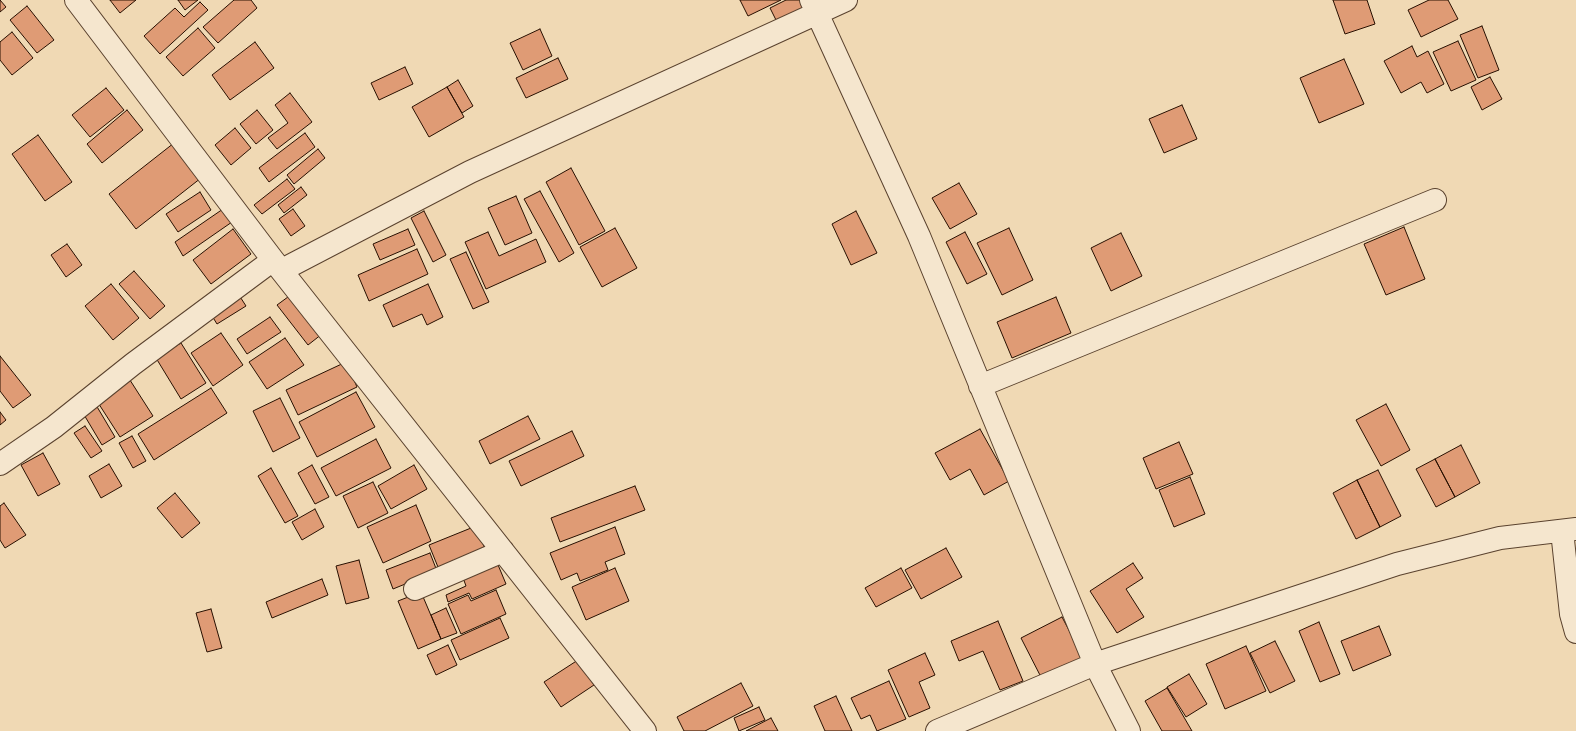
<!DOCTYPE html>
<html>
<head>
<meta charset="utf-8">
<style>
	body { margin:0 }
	canvas { display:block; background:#f0d9b4 }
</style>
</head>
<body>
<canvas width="1576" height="731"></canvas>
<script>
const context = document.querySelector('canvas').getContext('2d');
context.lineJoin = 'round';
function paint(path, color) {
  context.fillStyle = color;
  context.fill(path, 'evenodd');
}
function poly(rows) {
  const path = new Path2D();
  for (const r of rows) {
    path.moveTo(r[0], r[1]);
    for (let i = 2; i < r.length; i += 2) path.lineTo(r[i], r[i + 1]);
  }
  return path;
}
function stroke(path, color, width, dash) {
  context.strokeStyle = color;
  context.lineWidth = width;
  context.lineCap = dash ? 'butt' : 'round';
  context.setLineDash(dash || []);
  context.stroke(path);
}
const building = poly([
	[0,0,6,7,0,12,0,0],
	[110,0,136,0,120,13,110,0],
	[178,0,198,0,185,10,178,0],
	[234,0,251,0,257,8,218,43,203,27,234,0],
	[740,0,781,0,748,16,740,0],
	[786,0,804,0,807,7,777,22,770,8,786,0],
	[1333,0,1367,0,1375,24,1345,34,1333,0],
	[1429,0,1448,0,1458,19,1421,37,1408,10,1429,0],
	[200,2,208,10,160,54,144,36,175,8,184,17,200,2],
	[27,6,54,40,37,53,10,20,27,6],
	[1482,26,1499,70,1478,78,1460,35,1482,26],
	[198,28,215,48,183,76,166,57,198,28],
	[540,29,552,56,523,70,510,43,540,29],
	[12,32,33,58,12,75,0,60,0,42,12,32],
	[1458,41,1476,80,1451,91,1433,52,1458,41],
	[255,42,274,68,230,100,212,75,255,42],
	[1412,46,1417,57,1428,51,1444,84,1427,93,1421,82,1401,93,1384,61,1412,46],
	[558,58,568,79,526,98,516,78,558,58],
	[1344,59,1364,104,1319,123,1300,78,1344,59],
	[405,67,413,84,379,100,371,83,405,67],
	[1490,77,1502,99,1482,110,1471,87,1490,77],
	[458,80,473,106,462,113,447,87,458,80],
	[447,87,464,117,429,137,412,107,447,87],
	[106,88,124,110,90,137,72,115,106,88],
	[290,93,312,122,277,149,268,138,288,123,275,105,290,93],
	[1182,105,1197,139,1164,153,1149,119,1182,105],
	[127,110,143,130,102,163,87,144,127,110],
	[257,110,273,130,256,144,240,124,257,110],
	[235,128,251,148,231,165,215,145,235,128],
	[305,133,315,147,269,182,259,168,305,133],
	[38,135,72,182,45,201,12,154,38,135],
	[174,143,201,178,136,229,109,194,174,143],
	[318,149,325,158,294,184,287,175,318,149],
	[571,168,605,231,579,245,546,182,571,168],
	[287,179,295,189,262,214,254,205,287,179],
	[959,183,977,214,950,229,932,198,959,183],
	[301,187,307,195,284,213,278,205,301,187],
	[540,191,574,253,559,262,524,199,540,191],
	[200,192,211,210,178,232,166,214,200,192],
	[516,196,532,233,505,245,488,208,516,196],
	[223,209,232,222,183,256,175,242,223,209],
	[293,209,305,226,291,236,279,219,293,209],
	[424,211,446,255,433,262,411,218,424,211],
	[856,211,877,253,851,265,832,224,856,211],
	[1404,227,1425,279,1386,295,1364,244,1404,227],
	[615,228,637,268,602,287,580,247,615,228],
	[1009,228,1033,280,1002,295,977,243,1009,228],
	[233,229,251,254,211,284,193,260,233,229],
	[408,229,415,245,380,260,373,244,408,229],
	[488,232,499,256,536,239,546,262,486,289,465,242,488,232],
	[965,232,987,274,967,284,946,242,965,232],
	[1121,233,1142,276,1111,291,1091,248,1121,233],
	[67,244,82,265,66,277,51,255,67,244],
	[417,249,428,274,369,301,358,275,417,249],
	[466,252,489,302,473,309,450,259,466,252],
	[134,271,165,306,150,319,119,284,134,271],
	[111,284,139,318,113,340,85,306,111,284],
	[428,284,443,317,427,325,422,314,393,327,383,305,428,284],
	[237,292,246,306,217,324,209,311,237,292],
	[292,294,322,334,308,345,277,305,292,294],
	[1056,297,1071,333,1012,358,997,322,1056,297],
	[270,317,281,332,247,354,237,339,270,317],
	[221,333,243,365,213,386,191,353,221,333],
	[285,338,304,365,267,389,249,362,285,338],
	[181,343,206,383,181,399,156,358,181,343],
	[0,356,31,395,13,408,0,391,0,356],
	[346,362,357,387,298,415,286,390,346,362],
	[128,377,153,416,120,437,95,398,128,377],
	[211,388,227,413,154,460,138,434,211,388],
	[356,392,375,427,317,457,299,422,356,392],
	[280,398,300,438,273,452,253,411,280,398],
	[93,400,115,437,102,445,80,408,93,400],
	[1386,404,1410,450,1381,466,1356,420,1386,404],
	[0,412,6,420,0,425,0,412],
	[528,416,540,439,490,464,479,441,528,416],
	[85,426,102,451,91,458,74,433,85,426],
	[980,429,1009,481,984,495,970,469,950,480,935,453,980,429],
	[572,431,584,456,521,486,509,461,572,431],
	[132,436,146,461,133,468,119,443,132,436],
	[376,439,391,468,336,496,321,468,376,439],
	[1179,442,1193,474,1156,489,1143,458,1179,442],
	[1461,445,1480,483,1455,497,1435,459,1461,445],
	[43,453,60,484,38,496,21,465,43,453],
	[1435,459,1455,497,1436,507,1416,469,1435,459],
	[109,464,122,486,101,498,89,476,109,464],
	[312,465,329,497,315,504,298,473,312,465],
	[414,465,427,489,391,509,378,486,414,465],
	[271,468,298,516,285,523,258,476,271,468],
	[1378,470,1401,516,1380,527,1357,480,1378,470],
	[1190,477,1205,514,1174,527,1159,490,1190,477],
	[1357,480,1380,527,1356,539,1333,493,1357,480],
	[373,482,388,513,358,528,343,496,373,482],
	[635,486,645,510,560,542,551,518,635,486],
	[175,493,200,523,182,538,157,508,175,493],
	[4,503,26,535,5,548,0,540,0,506,4,503],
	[416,505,431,541,383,563,367,527,416,505],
	[315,509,324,527,302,540,292,522,315,509],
	[476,526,487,554,440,572,429,545,476,526],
	[615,527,625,554,605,562,608,570,580,581,577,573,561,580,550,553,615,527],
	[946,548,962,577,921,599,905,570,946,548],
	[430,553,437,571,393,589,386,570,430,553],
	[359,560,369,598,346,604,336,566,359,560],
	[496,560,506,584,472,599,469,593,448,602,446,595,466,586,462,575,496,560],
	[1133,563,1143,578,1126,589,1144,617,1117,633,1090,591,1133,563],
	[615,568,629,601,586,620,572,587,615,568],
	[901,568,912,588,876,607,865,588,901,568],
	[322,579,328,595,272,618,266,602,322,579],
	[496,590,506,614,461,634,448,604,468,595,471,601,496,590],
	[421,592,441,639,418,649,398,601,421,592],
	[446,608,457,633,441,639,431,615,446,608],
	[211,609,222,648,207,652,196,613,211,609],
	[1062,617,1084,659,1043,681,1021,638,1062,617],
	[500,618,509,638,460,660,451,640,500,618],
	[998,621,1023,681,1000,690,983,651,959,661,951,641,998,621],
	[1319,622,1340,674,1320,682,1299,631,1319,622],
	[1379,626,1391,655,1353,671,1341,641,1379,626],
	[1275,641,1295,681,1270,693,1250,653,1275,641],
	[448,645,457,665,436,675,427,655,448,645],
	[1246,646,1266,691,1225,709,1206,664,1246,646],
	[925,653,935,675,919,682,930,708,909,717,888,670,925,653],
	[578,660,594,685,561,707,544,682,578,660],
	[1189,674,1207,704,1186,717,1167,687,1189,674],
	[889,681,906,719,877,731,870,715,861,719,851,698,889,681],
	[741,683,753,706,705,731,684,731,677,717,741,683],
	[1167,688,1192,731,1162,731,1145,701,1167,688],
	[836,696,852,731,825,731,814,706,836,696],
	[759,707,765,720,739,731,734,718,759,707],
	[771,718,778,731,746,731,771,718]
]);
paint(building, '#df9b75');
stroke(building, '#281001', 1);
const minor = poly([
	[76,0,273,260,645,731],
	[811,0,919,236,1095,664,1129,731],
	[282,270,470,172,846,0],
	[980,386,1435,200],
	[0,464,54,427,133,364,273,260],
	[1562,531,1571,614,1576,632],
	[415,589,503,551],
	[937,731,1095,664,1397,564,1500,538,1576,529]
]);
stroke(minor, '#5a422e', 24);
stroke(minor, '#f5e6ce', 22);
</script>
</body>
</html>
